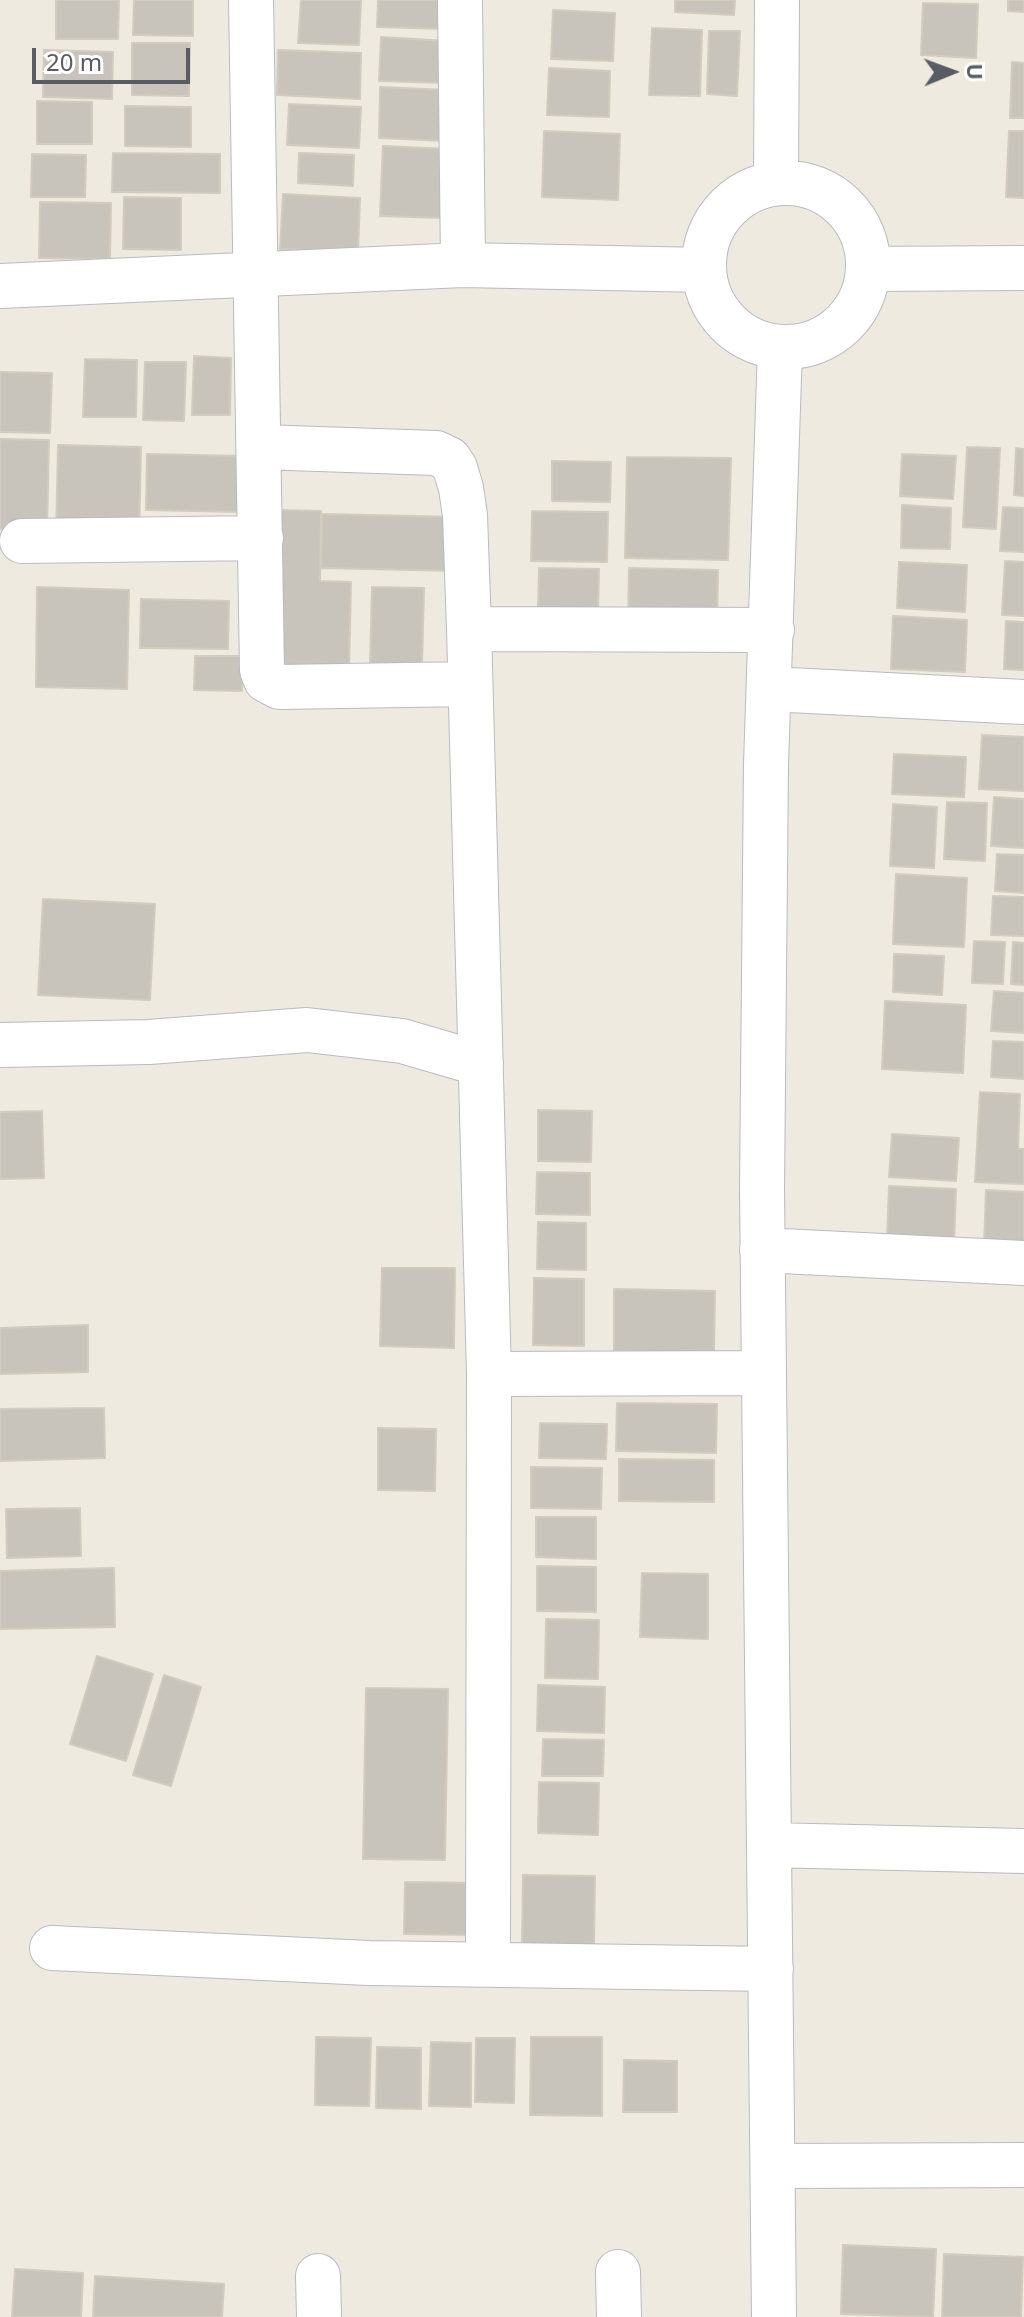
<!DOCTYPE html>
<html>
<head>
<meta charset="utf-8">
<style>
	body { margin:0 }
	#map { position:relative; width:1024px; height:2317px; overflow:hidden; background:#eeeadf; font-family:"Noto Sans",sans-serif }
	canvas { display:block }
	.north { position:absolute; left:912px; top:32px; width:80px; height:80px; -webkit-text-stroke:6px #fff; paint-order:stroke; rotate:89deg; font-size:22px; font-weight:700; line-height:32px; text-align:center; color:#585d63 }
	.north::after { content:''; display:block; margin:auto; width:28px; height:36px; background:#585d63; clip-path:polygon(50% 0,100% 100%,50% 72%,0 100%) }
	.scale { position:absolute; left:32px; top:48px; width:158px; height:36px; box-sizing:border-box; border:4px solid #585d63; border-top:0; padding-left:10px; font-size:24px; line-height:28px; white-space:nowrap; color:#585d63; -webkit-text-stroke:6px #fff; paint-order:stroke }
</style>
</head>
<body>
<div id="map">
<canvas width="1024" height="2317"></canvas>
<div class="north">U</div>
<div class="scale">20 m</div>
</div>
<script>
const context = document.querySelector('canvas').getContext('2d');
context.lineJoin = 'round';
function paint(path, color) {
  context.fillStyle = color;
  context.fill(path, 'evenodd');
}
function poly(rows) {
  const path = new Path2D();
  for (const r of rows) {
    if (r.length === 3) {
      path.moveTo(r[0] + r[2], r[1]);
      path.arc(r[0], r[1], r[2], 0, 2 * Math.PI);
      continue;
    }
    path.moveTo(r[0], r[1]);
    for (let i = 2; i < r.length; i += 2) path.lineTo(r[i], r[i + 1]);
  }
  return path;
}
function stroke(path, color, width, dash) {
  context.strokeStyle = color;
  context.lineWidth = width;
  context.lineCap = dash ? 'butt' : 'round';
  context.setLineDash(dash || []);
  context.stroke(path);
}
const building = poly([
	[56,0,119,0,118,39,56,39,56,0],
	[134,0,193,0,193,36,133,35,134,0],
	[301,0,361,0,359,45,298,43,301,0],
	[378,0,448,0,446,29,377,27,378,0],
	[675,0,735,0,734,15,675,12,675,0],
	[1008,0,1024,0,1024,12,1008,11,1008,0],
	[923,3,978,4,976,58,921,55,923,3],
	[553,10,615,13,613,61,551,59,553,10],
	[652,28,702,30,700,96,649,95,652,28],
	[709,31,740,31,737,96,707,94,709,31],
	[381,37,448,41,447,83,379,81,381,37],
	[132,43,190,43,189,96,132,95,132,43],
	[44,50,113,52,112,99,43,97,44,50],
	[278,50,361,53,360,99,277,95,278,50],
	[1012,62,1024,63,1024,118,1010,118,1012,62],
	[549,68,610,71,609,117,547,115,549,68],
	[380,87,448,90,446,141,379,138,380,87],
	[37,101,92,102,92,144,37,144,37,101],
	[289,104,361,107,359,148,287,145,289,104],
	[125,106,191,107,191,147,125,146,125,106],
	[544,131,620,134,618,200,542,197,544,131],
	[1009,131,1024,131,1024,198,1006,197,1009,131],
	[383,146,447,149,444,218,380,216,383,146],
	[113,153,220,154,220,193,112,192,113,153],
	[299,153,354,155,353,186,298,183,299,153],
	[32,154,86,155,85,197,31,197,32,154],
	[283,194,360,198,358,252,280,249,283,194],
	[124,197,181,198,181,250,123,249,124,197],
	[40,202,111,203,110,259,39,258,40,202],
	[194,356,231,358,230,415,192,415,194,356],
	[85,359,137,360,136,417,83,417,85,359],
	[145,362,186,362,184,421,143,420,145,362],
	[0,372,52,373,50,433,0,432,0,372],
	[0,439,49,440,47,530,0,529,0,439],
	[58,445,141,447,139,540,56,538,58,445],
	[967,447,1000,448,996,529,963,527,967,447],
	[1016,448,1024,449,1024,496,1014,495,1016,448],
	[147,454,244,456,244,512,146,510,147,454],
	[902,454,956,456,953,499,900,496,902,454],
	[627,457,731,458,728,560,625,558,627,457],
	[552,461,611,462,610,502,552,501,552,461],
	[902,505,951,508,950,549,901,548,902,505],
	[1003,507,1024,508,1024,552,1000,551,1003,507],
	[280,510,321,511,320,581,351,582,349,672,277,671,280,510],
	[532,511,608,512,607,562,531,561,532,511],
	[322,514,462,517,460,571,321,568,322,514],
	[1005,561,1024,562,1024,616,1002,615,1005,561],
	[899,562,967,565,965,612,897,608,899,562],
	[539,568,599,569,598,612,538,610,539,568],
	[629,568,718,570,717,629,628,627,629,568],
	[37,587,129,590,127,689,36,687,37,587],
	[372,587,424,588,422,665,370,663,372,587],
	[141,599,229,601,228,649,140,648,141,599],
	[893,616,967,620,965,672,891,669,893,616],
	[1006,621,1024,622,1024,670,1004,669,1006,621],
	[195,656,244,656,242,691,194,690,195,656],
	[982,735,1024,737,1024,791,979,789,982,735],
	[894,754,966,757,964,797,892,794,894,754],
	[994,797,1024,799,1024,848,991,846,994,797],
	[947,802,987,803,985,861,944,859,947,802],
	[893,804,937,807,934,868,890,866,893,804],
	[997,854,1024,855,1024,893,995,891,997,854],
	[896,874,967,878,964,947,893,944,896,874],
	[993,896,1024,897,1024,936,991,935,993,896],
	[43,899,155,904,150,1000,38,995,43,899],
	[974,941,1005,942,1003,984,972,983,974,941],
	[1013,942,1024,943,1024,985,1011,984,1013,942],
	[894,954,944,956,942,995,893,992,894,954],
	[994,991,1024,993,1024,1033,991,1031,994,991],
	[885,1001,966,1005,963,1073,882,1069,885,1001],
	[993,1041,1024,1042,1024,1079,991,1077,993,1041],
	[980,1092,1020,1094,1018,1149,1024,1149,1024,1184,975,1182,980,1092],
	[538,1110,592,1111,591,1162,538,1161,538,1110],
	[42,1111,44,1178,0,1179,0,1112,42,1111],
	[892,1134,959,1138,956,1181,889,1177,892,1134],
	[537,1172,590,1173,590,1215,536,1214,537,1172],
	[889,1186,956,1189,954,1243,887,1240,889,1186],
	[986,1190,1024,1192,1024,1248,984,1246,986,1190],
	[538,1222,586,1223,586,1270,537,1269,538,1222],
	[382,1268,455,1268,454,1348,380,1346,382,1268],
	[534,1278,584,1279,584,1346,533,1345,534,1278],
	[614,1289,715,1291,714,1353,614,1351,614,1289],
	[88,1325,88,1372,0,1374,0,1328,88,1325],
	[617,1403,717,1404,716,1453,616,1451,617,1403],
	[104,1408,105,1458,0,1461,0,1409,104,1408],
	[540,1423,607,1424,606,1459,539,1458,540,1423],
	[378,1428,436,1429,435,1491,378,1490,378,1428],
	[619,1459,714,1460,714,1502,619,1501,619,1459],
	[531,1467,602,1468,601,1509,531,1508,531,1467],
	[80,1508,81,1556,7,1558,6,1509,80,1508],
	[536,1517,596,1517,596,1559,536,1557,536,1517],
	[537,1566,596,1567,596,1612,537,1611,537,1566],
	[114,1568,115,1627,0,1629,0,1571,114,1568],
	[642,1573,708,1574,708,1639,640,1637,642,1573],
	[546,1619,599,1620,598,1679,545,1678,546,1619],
	[97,1656,153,1674,126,1761,70,1744,97,1656],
	[164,1675,201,1687,171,1786,133,1775,164,1675],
	[538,1685,605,1687,604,1733,537,1731,538,1685],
	[366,1688,448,1689,445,1860,363,1859,366,1688],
	[543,1739,604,1740,603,1776,542,1776,543,1739],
	[539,1782,599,1783,598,1835,538,1833,539,1782],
	[523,1875,595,1876,594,1947,522,1946,523,1875],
	[405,1882,476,1883,475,1935,404,1934,405,1882],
	[316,2037,371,2038,369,2106,315,2105,316,2037],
	[531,2037,602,2037,602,2116,530,2115,531,2037],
	[476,2038,515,2038,514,2103,475,2102,476,2038],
	[431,2042,471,2043,471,2107,429,2106,431,2042],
	[377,2047,421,2048,421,2109,376,2108,377,2047],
	[624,2060,677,2061,677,2112,623,2112,624,2060],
	[843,2245,936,2249,933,2317,841,2314,843,2245],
	[944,2254,1023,2257,1021,2317,942,2317,944,2254],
	[15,2269,83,2273,81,2317,12,2317,15,2269],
	[95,2276,224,2284,222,2317,93,2317,95,2276]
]);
paint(building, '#c8c4bc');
stroke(building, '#d3cbbd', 2);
const minor = poly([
	[251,0,262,670,266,680,279,687,470,684],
	[460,0,463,265],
	[786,265,82],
	[776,183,777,0],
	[869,269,1024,268],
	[0,286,463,265,704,270],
	[260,447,436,453,449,459,455,468,461,488,465,515,469,629,489,1374,488,1964],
	[22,541,261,538],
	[469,629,772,630],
	[770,689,1024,702],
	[0,1045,149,1042,307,1030,402,1041,481,1064],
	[762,1250,1024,1263],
	[489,1374,764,1373],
	[770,1845,1024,1851],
	[52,1948,369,1963,771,1969],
	[774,2166,1024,2165],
	[618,2272,619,2317],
	[318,2276,319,2317],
	[774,2317,762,1189,766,764,780,348]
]);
stroke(minor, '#b8bbc1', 46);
stroke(minor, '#fff', 44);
</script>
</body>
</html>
